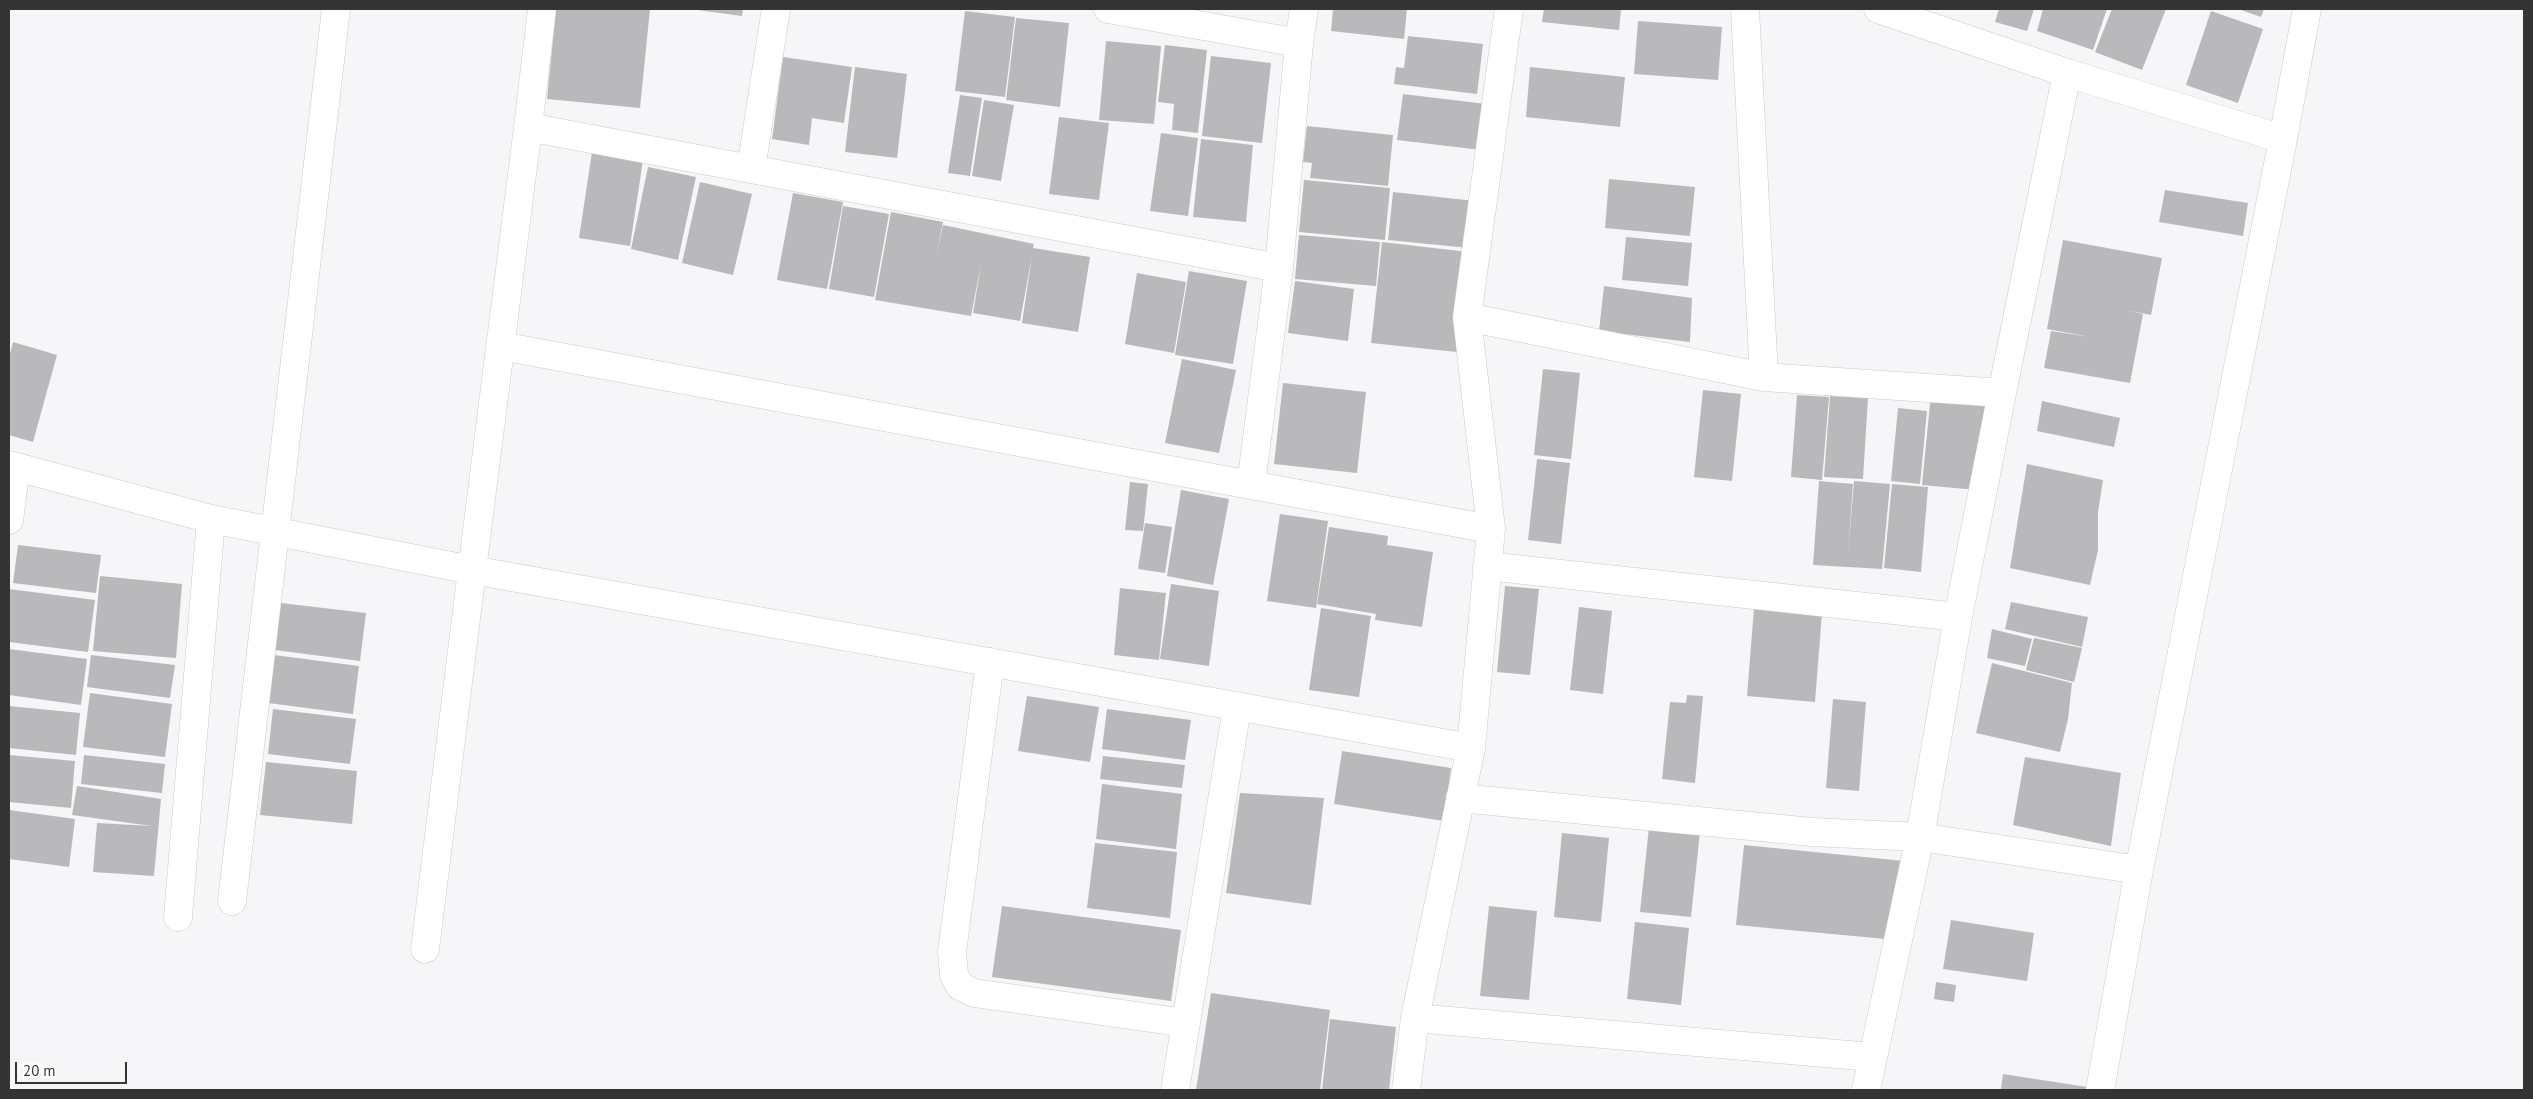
<!DOCTYPE html>
<html>
<head>
<meta charset="utf-8">
<style>
	body { margin:0 }
	#map { position:relative; width:2533px; height:1099px; overflow:hidden; background:#f6f6f8; font-family:"PT Sans",sans-serif }
	canvas { display:block }
	.frame { position:absolute; inset:0; border:10px solid #343435; pointer-events:none }
	.scale { position:absolute; left:15px; top:1062px; width:112px; height:22px; box-sizing:border-box; border:2px solid #343435; border-top:0; padding-left:6px; font-size:15px; line-height:18px; white-space:nowrap; color:#343435; -webkit-text-stroke:4px #fff; paint-order:stroke }
</style>
</head>
<body>
<div id="map">
<canvas width="2533" height="1099"></canvas>
<div class="frame"></div>
<div class="scale">20 m</div>
</div>
<script>
const context = document.querySelector('canvas').getContext('2d');
context.lineJoin = 'round';
function paint(path, color) {
  context.fillStyle = color;
  context.fill(path, 'evenodd');
}
function poly(rows) {
  const path = new Path2D();
  for (const r of rows) {
    path.moveTo(r[0], r[1]);
    for (let i = 2; i < r.length; i += 2) path.lineTo(r[i], r[i + 1]);
  }
  return path;
}
function stroke(path, color, width, dash) {
  context.strokeStyle = color;
  context.lineWidth = width;
  context.lineCap = dash ? 'butt' : 'round';
  context.setLineDash(dash || []);
  context.stroke(path);
}
paint(poly([
	[556,9,650,9,640,108,547,99],
	[690,9,743,9,742,16],
	[1333,9,1407,9,1404,39,1331,31],
	[1544,9,1621,9,1619,30,1542,22],
	[1999,9,2034,9,2027,31,1995,22],
	[2043,9,2107,9,2093,50,2037,31],
	[2112,9,2166,9,2142,70,2095,52],
	[2238,9,2264,9,2261,17],
	[965,11,1015,17,1005,97,955,91],
	[2211,11,2263,29,2238,103,2186,85],
	[1016,18,1069,23,1060,107,1006,100],
	[1638,21,1722,27,1718,80,1634,74],
	[1408,36,1483,44,1477,94,1394,84,1396,67,1404,68],
	[1106,41,1161,46,1154,124,1099,120],
	[1165,45,1207,50,1198,133,1172,130,1174,104,1158,102],
	[1211,56,1271,63,1262,143,1202,136],
	[783,57,852,67,844,123,812,118,809,145,772,139],
	[855,67,907,74,897,158,845,152],
	[1530,67,1625,77,1620,127,1526,117],
	[1403,94,1486,104,1481,150,1397,140],
	[960,95,982,98,970,176,948,173],
	[984,100,1014,105,1001,181,972,176],
	[1059,117,1109,123,1099,200,1049,194],
	[1307,126,1393,135,1388,186,1310,178,1312,163,1303,162],
	[1161,133,1198,138,1188,216,1150,211],
	[1201,139,1253,145,1246,222,1193,217],
	[592,152,643,160,630,246,579,238],
	[648,167,696,177,678,260,631,249],
	[1609,179,1695,187,1690,236,1605,228],
	[1304,180,1390,188,1385,240,1299,232],
	[700,182,752,194,733,275,682,263],
	[2165,190,2248,203,2243,236,2159,222],
	[1393,192,1475,201,1469,248,1388,240],
	[793,193,843,202,827,289,777,280],
	[843,206,889,214,874,297,829,289],
	[891,212,943,222,936,258,943,225,1034,244,1033,248,1090,257,1078,332,1022,323,1032,256,1020,321,973,313,981,265,971,316,875,300],
	[1299,235,1380,242,1376,286,1295,279],
	[1626,237,1692,243,1688,286,1622,280],
	[2063,240,2162,258,2151,315,2126,310,2143,314,2130,383,2044,368,2051,331,2091,337,2047,329],
	[1382,242,1468,252,1457,352,1371,343],
	[1189,271,1247,281,1233,364,1175,355],
	[1137,273,1186,282,1174,353,1125,344],
	[1295,281,1354,289,1348,341,1288,333],
	[1604,286,1692,298,1690,342,1599,331],
	[13,342,57,355,33,442,9,435,9,358],
	[1182,359,1236,370,1219,453,1165,443],
	[1543,369,1580,373,1571,459,1534,455],
	[1283,383,1366,392,1357,473,1274,464],
	[1703,390,1741,394,1732,481,1694,477],
	[1931,394,1986,400,1977,490,1922,485],
	[1797,395,1829,397,1822,480,1791,477],
	[1830,396,1868,398,1863,479,1824,477],
	[2042,401,2120,418,2114,447,2037,431],
	[1898,408,1927,411,1920,484,1891,481],
	[1537,459,1570,463,1561,544,1528,540],
	[2027,464,2103,480,2098,512,2098,550,2090,585,2010,568],
	[1819,481,1853,484,1848,556,1854,481,1890,484,1882,569,1813,565],
	[1130,482,1148,484,1143,531,1125,530],
	[1892,484,1928,487,1921,572,1884,568],
	[1181,490,1229,499,1213,585,1167,576],
	[1280,514,1328,521,1316,608,1267,601],
	[1145,523,1172,527,1165,573,1138,569],
	[1329,527,1388,536,1387,545,1433,552,1422,627,1375,620,1376,614,1317,604],
	[18,545,101,555,96,593,13,583],
	[100,576,182,584,176,658,93,651],
	[1171,584,1219,591,1209,666,1160,659],
	[1505,586,1539,589,1530,675,1497,672],
	[1120,588,1166,593,1159,660,1114,655],
	[9,589,95,600,88,652,9,642],
	[2011,602,2088,617,2082,647,2005,629],
	[281,603,366,613,360,661,275,650],
	[1579,607,1612,611,1603,694,1570,690],
	[1321,608,1371,616,1359,697,1309,690],
	[1754,608,1822,613,1815,702,1747,696],
	[1992,629,2032,639,2025,666,1987,658],
	[2034,638,2082,648,2074,682,2026,670],
	[9,649,87,659,81,705,9,695],
	[91,655,175,665,170,698,87,687],
	[274,655,359,666,353,714,268,703],
	[1992,663,2072,683,2068,719,2060,752,1976,733],
	[90,693,172,704,165,757,83,747],
	[1687,695,1703,696,1695,783,1662,779,1670,702,1686,703],
	[1027,696,1099,707,1090,762,1018,751],
	[1833,699,1866,702,1859,791,1826,788],
	[9,706,80,713,76,755,9,748],
	[273,709,356,719,350,764,268,754],
	[1107,709,1191,720,1185,760,1102,749],
	[1342,751,1451,768,1444,821,1334,804],
	[9,755,75,761,71,808,9,802],
	[84,755,165,764,162,793,81,784],
	[1103,756,1185,765,1182,788,1100,779],
	[2025,757,2121,773,2111,846,2013,825],
	[266,762,357,771,352,824,260,815],
	[1102,784,1182,794,1176,849,1096,839],
	[77,786,161,799,154,876,93,872,97,823,152,826,72,815],
	[1240,793,1324,798,1311,905,1226,893],
	[9,810,75,819,69,867,9,859],
	[1649,827,1700,832,1691,917,1640,912],
	[1562,833,1609,838,1601,922,1554,917],
	[1095,843,1177,852,1170,918,1087,908],
	[1744,845,1904,861,1896,940,1736,925],
	[1002,906,1181,930,1171,1001,992,977],
	[1489,906,1537,911,1529,1000,1480,996],
	[1951,920,2034,933,2027,981,1943,969],
	[1635,922,1689,928,1681,1005,1627,999],
	[1936,982,1956,985,1954,1002,1934,999],
	[1211,993,1330,1010,1320,1090,1196,1090],
	[1330,1019,1396,1027,1389,1090,1322,1090],
	[2003,1074,2087,1087,2086,1090,2001,1090]
]), '#b9b9bb');
const minor = poly([
	[542,9,528,127,751,169],
	[776,9,751,169,1279,268],
	[1108,9,1299,43,1279,268,1251,485,1491,529],
	[1878,9,2067,73,2283,139,2139,870],
	[1299,43,1304,9],
	[528,127,472,570,1471,748],
	[2283,139,2307,9],
	[1467,317,1764,377,1745,9],
	[501,346,1251,485],
	[1764,377,2002,393,2067,73],
	[9,465,211,519,472,570,425,949],
	[9,520,16,467],
	[1487,566,1958,617],
	[990,662,952,952,954,975,960,986,974,993,1186,1023],
	[1460,798,1812,832,1920,837,2139,870,2100,1090],
	[232,901,336,9],
	[178,917,211,519],
	[1415,1018,1872,1057],
	[1175,1090,1237,708],
	[1406,1090,1415,1018,1471,748,1491,529,1467,317,1509,9],
	[1866,1090,1920,837,1958,617,2002,393]
]);
stroke(minor, '#cacacc', 29);
stroke(minor, '#fff', 28);
</script>
</body>
</html>
